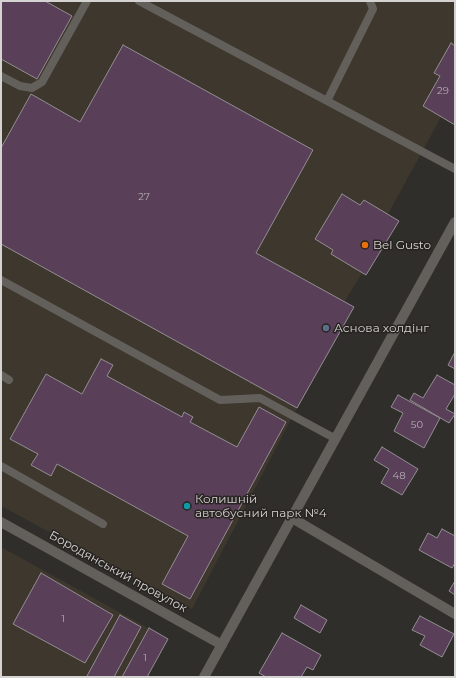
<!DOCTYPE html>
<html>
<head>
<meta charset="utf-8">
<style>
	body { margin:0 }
	#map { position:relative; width:456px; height:678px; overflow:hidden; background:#302e2a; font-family:Montserrat,sans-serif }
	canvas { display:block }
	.frame { position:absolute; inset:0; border:2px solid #d4d3d1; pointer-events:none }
</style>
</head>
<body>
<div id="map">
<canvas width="456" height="678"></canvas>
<div class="frame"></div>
</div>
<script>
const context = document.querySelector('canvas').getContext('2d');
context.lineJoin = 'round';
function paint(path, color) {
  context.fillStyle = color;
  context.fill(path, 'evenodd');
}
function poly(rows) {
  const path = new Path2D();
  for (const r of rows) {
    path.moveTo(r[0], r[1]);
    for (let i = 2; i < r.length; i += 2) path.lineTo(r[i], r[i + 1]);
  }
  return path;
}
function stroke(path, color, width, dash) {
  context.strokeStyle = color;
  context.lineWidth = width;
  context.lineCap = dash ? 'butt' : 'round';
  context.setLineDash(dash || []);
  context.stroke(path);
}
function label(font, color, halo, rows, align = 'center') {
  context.font = font + ' Montserrat,sans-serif';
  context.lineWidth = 3;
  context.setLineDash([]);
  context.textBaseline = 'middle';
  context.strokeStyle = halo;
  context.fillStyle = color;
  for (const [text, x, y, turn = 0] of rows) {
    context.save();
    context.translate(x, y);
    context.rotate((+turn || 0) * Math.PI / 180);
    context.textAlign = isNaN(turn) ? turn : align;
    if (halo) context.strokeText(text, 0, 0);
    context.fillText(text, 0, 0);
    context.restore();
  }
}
paint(poly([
	[1,1,455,1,455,125,441,117,422,152,388,214,399,221,366,275,362,273,345,301,354,307,297,408,192,609,1,506],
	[1,547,168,639,148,677,1,677]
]), '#3d372e');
const building = poly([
	[1,1,45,1,72,16,37,79,1,59,1,1],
	[451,43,455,46,455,125,423,106,440,76,434,73,451,43],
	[123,45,313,150,256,253,354,307,297,408,1,244,1,148,31,94,80,122,123,45],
	[342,194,360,205,364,200,399,221,366,275,331,254,333,250,315,239,342,194],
	[455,352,455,369,448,365,455,352],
	[101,359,113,365,107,376,182,417,184,412,193,417,190,422,237,447,259,407,286,422,190,599,162,584,188,536,57,464,51,476,31,465,38,454,10,439,46,374,82,394,101,359],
	[437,375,455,385,455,394,446,409,455,414,449,423,410,400,414,393,423,398,437,375],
	[398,395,440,418,424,448,394,431,403,413,391,407,398,395],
	[382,447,418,469,402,495,381,483,389,469,374,460,382,447],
	[442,529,455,536,455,563,452,568,419,550,428,533,437,538,442,529],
	[41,573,113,615,85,663,13,624,41,573],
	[455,581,455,595,449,591,455,581],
	[301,605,327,620,320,633,294,618,301,605],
	[120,615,141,627,114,677,89,677,87,676,120,615],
	[420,616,454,634,442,657,420,645,425,636,412,630,420,616],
	[149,628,168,639,147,677,122,677,149,628],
	[282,633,321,655,313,670,307,667,301,677,266,677,259,673,282,633]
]);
paint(building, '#594058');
stroke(building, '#928e92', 1);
stroke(poly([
	[139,1,455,169],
	[1,76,20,86,32,88,42,82,87,1],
	[327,101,373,9,370,1],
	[1,280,220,400,260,398,336,439],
	[1,375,9,380],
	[1,466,103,524]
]), '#63605c', 8);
stroke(poly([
	[292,518,455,614],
	[1,522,222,645],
	[204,677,455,222]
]), '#63605c', 10);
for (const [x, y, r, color] of [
	[365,245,4,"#e8710a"],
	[326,328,4,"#5c6f8a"],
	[187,506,4,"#0f9aa8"]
]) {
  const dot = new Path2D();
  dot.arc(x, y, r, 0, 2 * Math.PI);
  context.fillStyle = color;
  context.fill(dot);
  stroke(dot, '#272421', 1.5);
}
label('10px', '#b5aeb3', null, [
	["29",443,91],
	["27",144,197],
	["50",417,425],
	["48",399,476],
	["1",63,619],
	["1",145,658]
]);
label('12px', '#d4d3d1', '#272421', [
	["Bel Gusto",373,245],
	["Аснова холдінг",334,328],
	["Колишній",195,499],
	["автобусний парк №4",195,513]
], 'left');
label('12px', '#d4d3d1', '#272421', [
	["Бородянський провулок",118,572,29]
]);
</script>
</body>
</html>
